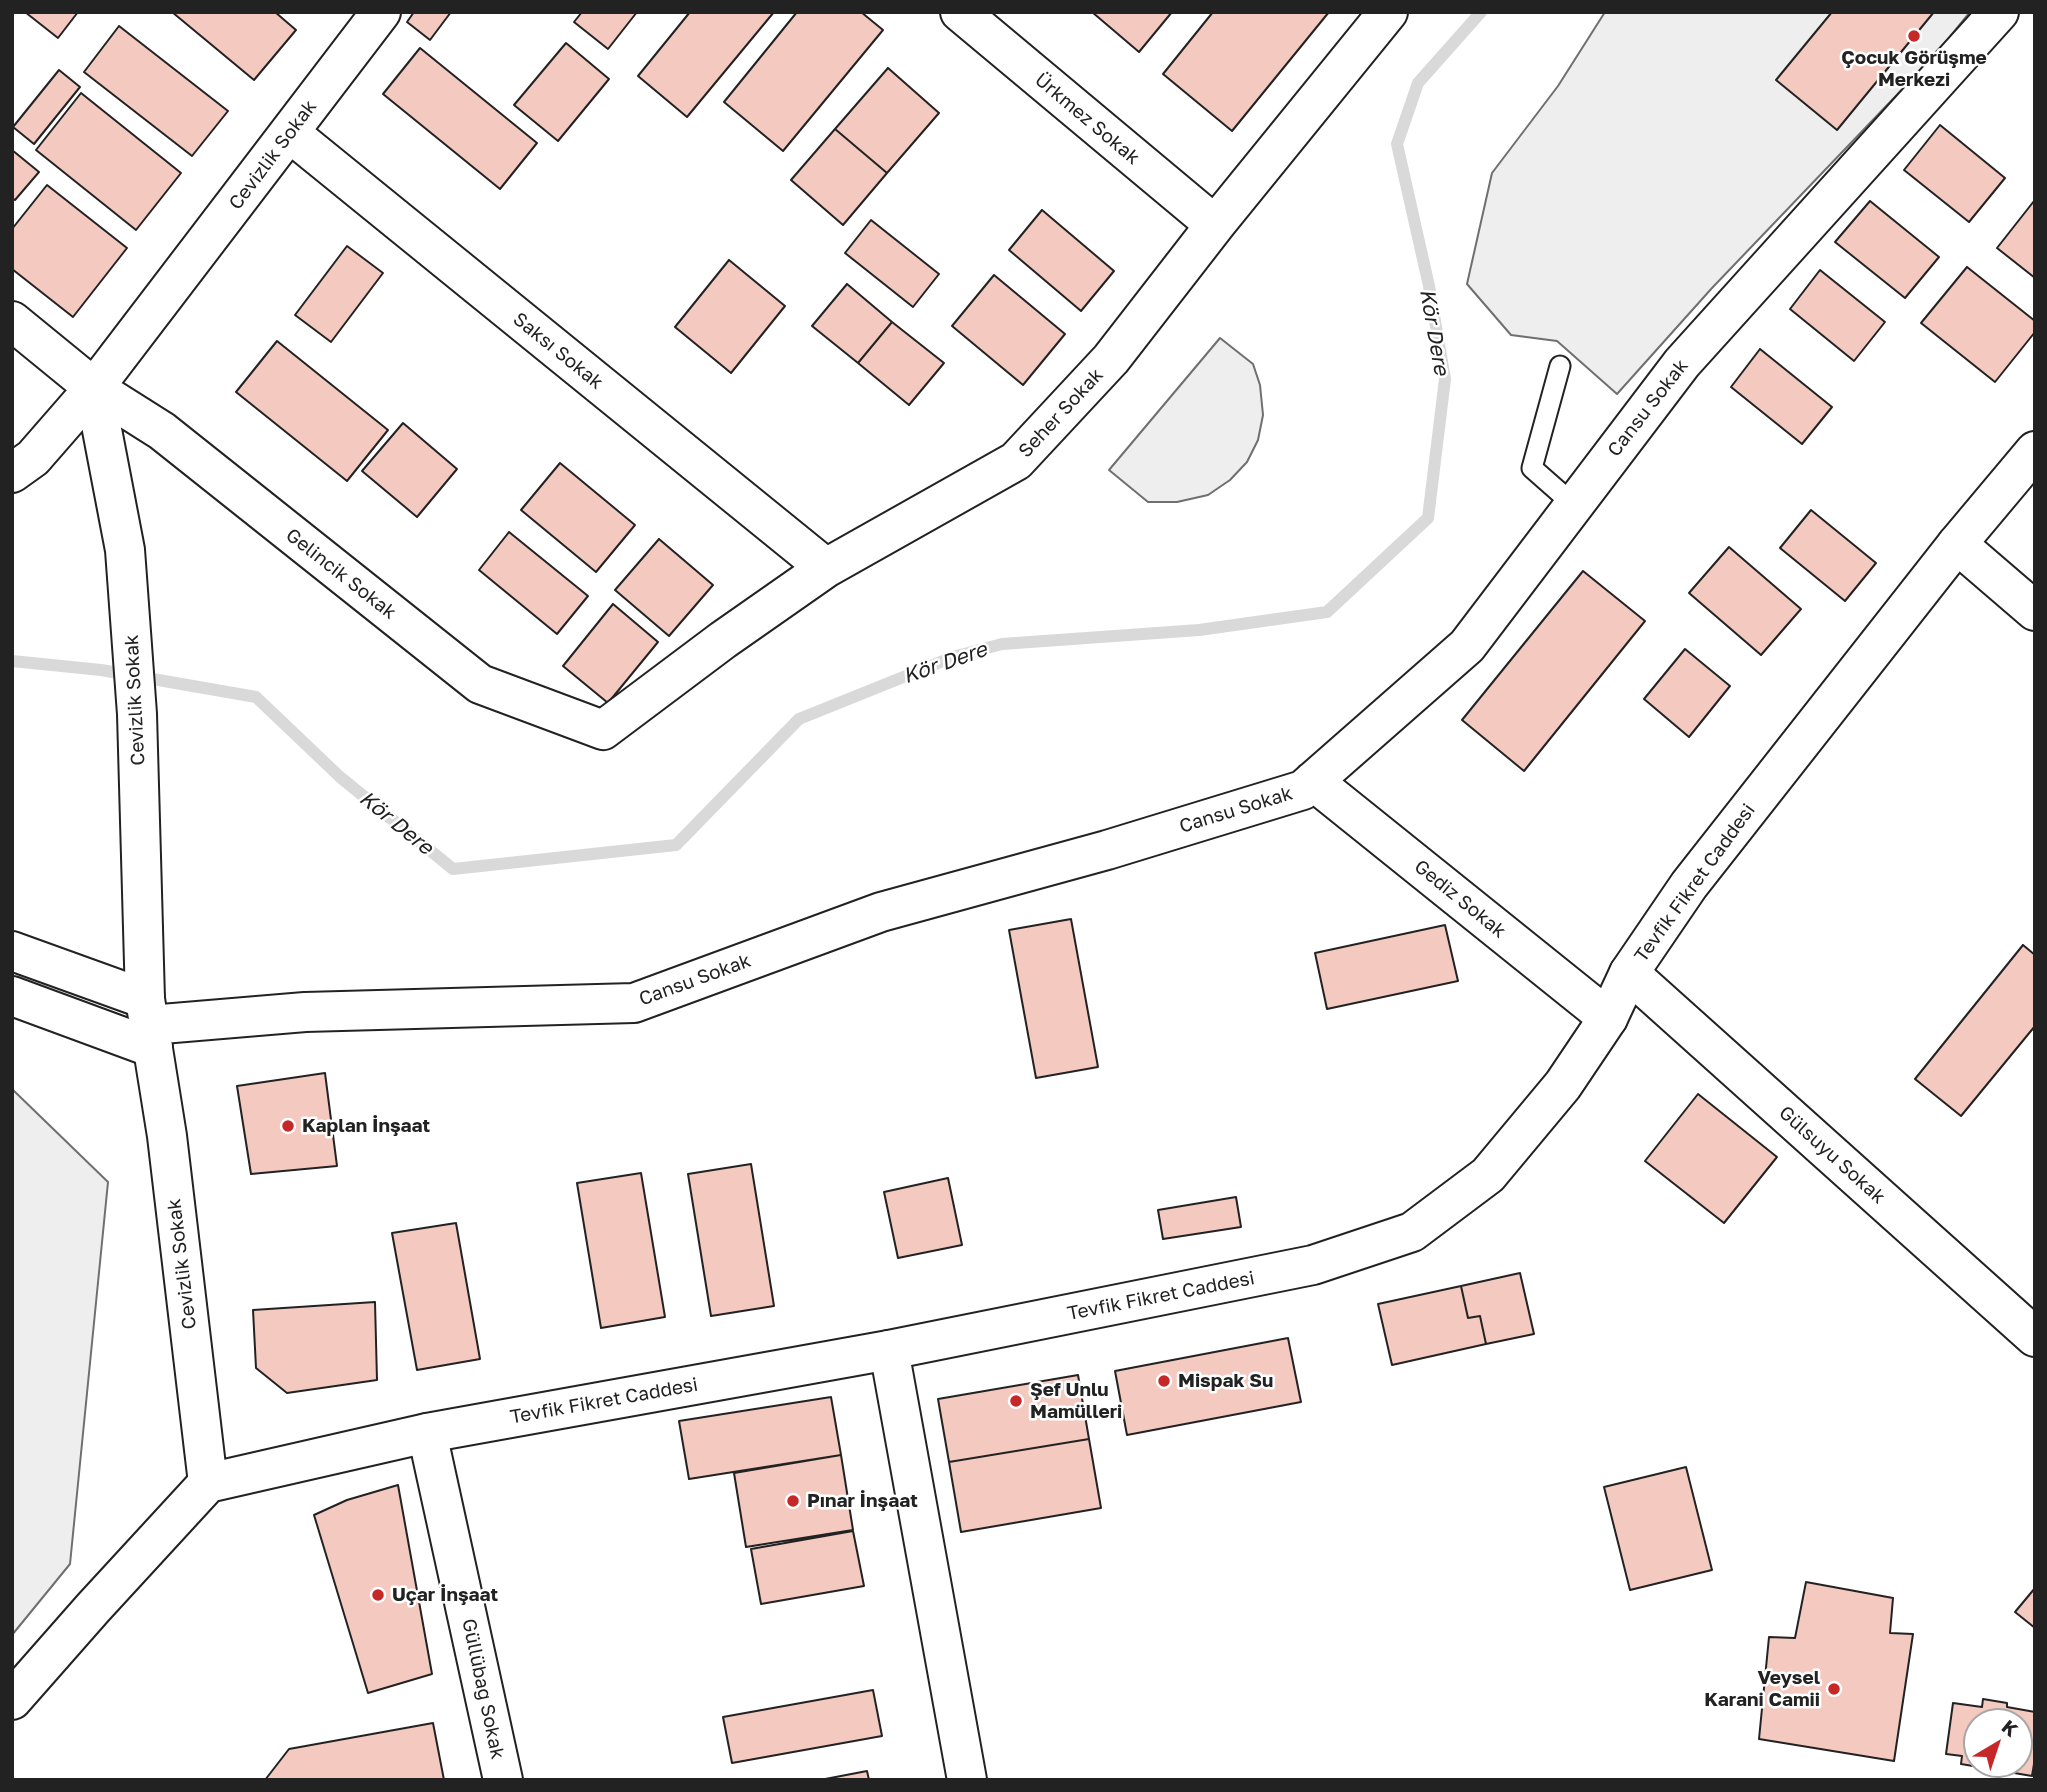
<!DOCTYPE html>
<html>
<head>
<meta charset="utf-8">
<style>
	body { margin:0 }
	#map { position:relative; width:2047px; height:1792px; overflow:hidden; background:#fff; font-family:"Golos Text",sans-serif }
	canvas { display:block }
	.frame { position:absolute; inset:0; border:14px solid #222; pointer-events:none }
	.north { position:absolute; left:1963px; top:1708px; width:70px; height:70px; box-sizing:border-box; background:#fff; border:2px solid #a7a7a7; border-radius:50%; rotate:39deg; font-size:19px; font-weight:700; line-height:28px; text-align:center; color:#222 }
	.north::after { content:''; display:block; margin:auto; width:24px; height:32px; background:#c62828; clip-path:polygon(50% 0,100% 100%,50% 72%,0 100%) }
</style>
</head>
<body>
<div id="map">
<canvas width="2047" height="1792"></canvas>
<div class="frame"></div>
<div class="north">K</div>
</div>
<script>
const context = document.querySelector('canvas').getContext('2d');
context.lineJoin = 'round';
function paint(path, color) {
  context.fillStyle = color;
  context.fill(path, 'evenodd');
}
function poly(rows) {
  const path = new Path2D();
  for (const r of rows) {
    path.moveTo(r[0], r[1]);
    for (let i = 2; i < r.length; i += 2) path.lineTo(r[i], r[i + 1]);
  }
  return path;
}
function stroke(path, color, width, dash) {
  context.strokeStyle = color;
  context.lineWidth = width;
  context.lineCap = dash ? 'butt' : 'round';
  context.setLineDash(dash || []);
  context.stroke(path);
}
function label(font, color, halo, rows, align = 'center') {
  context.font = font + ' "Golos Text",sans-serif';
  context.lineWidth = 5;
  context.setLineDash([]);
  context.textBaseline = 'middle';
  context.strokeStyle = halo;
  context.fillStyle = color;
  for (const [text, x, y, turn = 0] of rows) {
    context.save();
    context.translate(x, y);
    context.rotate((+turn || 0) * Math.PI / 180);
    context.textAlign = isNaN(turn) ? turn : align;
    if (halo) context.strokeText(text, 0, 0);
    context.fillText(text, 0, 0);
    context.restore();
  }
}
const green = poly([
	[1605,12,1970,12,1936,54,1712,288,1617,394,1557,341,1511,335,1467,284,1492,173,1558,86,1605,12],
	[1220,338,1253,364,1260,385,1263,415,1258,440,1247,462,1230,480,1208,495,1177,502,1148,502,1109,470,1220,338],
	[12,1089,108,1182,70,1564,12,1635,12,1089]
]);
paint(green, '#eee');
stroke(green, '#6f6f6f', 2);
stroke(poly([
	[12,661,101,670,256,697,340,777,453,869,676,845,799,719,953,657,1002,644,1199,630,1327,612,1428,518,1445,379,1429,286,1397,144,1418,83,1481,12]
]), '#d9d9d9', 12);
const building = poly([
	[25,12,78,12,58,38,25,12],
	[172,12,275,12,296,30,254,80,172,12],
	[414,12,451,12,430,40,407,22,414,12],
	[582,12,637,12,608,49,574,22,582,12],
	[690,12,774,12,687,117,638,76,690,12],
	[797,12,861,12,883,30,783,151,724,102,797,12],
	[1092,12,1172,12,1139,52,1092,12],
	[1213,12,1329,12,1232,131,1163,74,1213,12],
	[1832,12,1934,12,1837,130,1776,80,1832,12],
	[119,26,228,111,192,156,84,72,119,26],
	[566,43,609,79,558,141,514,105,566,43],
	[420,48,537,143,500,189,383,94,420,48],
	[888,68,939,113,887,173,835,129,888,68],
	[59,70,80,87,34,144,13,127,59,70],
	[81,93,181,173,136,230,36,150,81,93],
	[1940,125,2005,178,1969,222,1904,170,1940,125],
	[835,129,887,173,843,225,791,180,835,129],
	[12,150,39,172,15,200,12,198,12,150],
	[47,185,127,248,73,317,12,269,12,229,47,185],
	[1870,201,1939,257,1905,298,1835,242,1870,201],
	[2034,201,2035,201,2035,278,1997,248,2034,201],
	[1042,210,1114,271,1081,311,1009,250,1042,210],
	[871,220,939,274,913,307,845,253,871,220],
	[347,246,383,273,331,342,295,315,347,246],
	[729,260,785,306,731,373,675,327,729,260],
	[1967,267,2035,321,2035,332,1995,382,1921,323,1967,267],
	[1820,270,1885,322,1854,361,1790,309,1820,270],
	[994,275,1065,334,1023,385,952,326,994,275],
	[847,284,892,322,858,363,812,326,847,284],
	[892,322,944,363,909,405,858,363,892,322],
	[277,341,388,430,347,481,236,392,277,341],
	[1760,349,1832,407,1802,444,1731,387,1760,349],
	[403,423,457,469,417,517,362,471,403,423],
	[560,463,635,525,596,572,521,510,560,463],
	[1811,510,1876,563,1845,601,1780,548,1811,510],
	[509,532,588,596,557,634,479,570,509,532],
	[659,539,713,585,669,636,615,590,659,539],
	[1729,547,1801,609,1761,655,1689,593,1729,547],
	[1583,571,1645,621,1524,771,1462,720,1583,571],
	[613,604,658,642,608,703,563,666,613,604],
	[1685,649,1730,686,1689,737,1644,699,1685,649],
	[1071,919,1098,1067,1036,1078,1009,930,1071,919],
	[1445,925,1458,981,1327,1009,1315,953,1445,925],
	[2023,945,2035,955,2035,1026,1961,1116,1915,1079,2023,945],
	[325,1073,337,1166,251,1174,237,1086,325,1073],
	[1698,1094,1777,1157,1724,1223,1645,1161,1698,1094],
	[751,1164,774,1306,711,1316,688,1174,751,1164],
	[641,1173,665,1317,601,1328,577,1183,641,1173],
	[948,1178,962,1245,898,1258,884,1192,948,1178],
	[1236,1197,1241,1227,1163,1239,1158,1210,1236,1197],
	[456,1223,480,1359,417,1370,392,1233,456,1223],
	[1520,1273,1534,1334,1486,1344,1480,1316,1468,1318,1461,1286,1520,1273],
	[1461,1286,1468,1318,1480,1316,1486,1344,1392,1365,1378,1304,1461,1286],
	[375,1302,377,1380,287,1393,256,1368,253,1310,375,1302],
	[1288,1338,1301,1402,1127,1435,1115,1371,1288,1338],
	[1078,1375,1089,1439,949,1462,938,1399,1078,1375],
	[831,1397,841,1455,689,1479,679,1421,831,1397],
	[1089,1439,1101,1508,961,1532,949,1462,1089,1439],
	[841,1455,853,1530,746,1547,734,1473,841,1455],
	[1686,1467,1712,1570,1630,1590,1604,1487,1686,1467],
	[398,1485,432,1674,368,1693,314,1515,347,1500,398,1485],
	[853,1531,864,1586,761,1604,751,1549,853,1531],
	[1806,1582,1893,1598,1890,1633,1913,1634,1894,1761,1759,1739,1769,1637,1795,1638,1806,1582],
	[2035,1588,2035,1628,2015,1612,2035,1588],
	[873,1690,882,1736,732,1763,723,1717,873,1690],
	[1983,1699,2007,1703,2007,1707,2035,1712,2035,1758,2032,1776,1961,1764,1962,1756,1946,1754,1953,1703,1982,1707,1983,1699],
	[1977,1722,2019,1722,2019,1764,1977,1764,1977,1722],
	[433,1723,444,1780,265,1780,289,1749,433,1723],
	[867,1771,869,1780,820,1780,867,1771]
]);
paint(building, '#f3c9c0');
stroke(building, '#222', 2);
const service = poly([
	[1560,366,1532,468,1574,505]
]);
const minor = poly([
	[960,12,1215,225],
	[290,133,826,568],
	[12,321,94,388,162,431,480,684,603,730,723,640,826,568,1016,461,1111,359,1215,225,1388,12],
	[94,388,125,550,137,714,145,999,167,1136,208,1483],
	[12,473,33,458,94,388,381,12],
	[1957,544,2035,611],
	[1313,781,1608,1018],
	[1629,973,2035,1337],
	[150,1025,305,1012,634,1003,881,912,1107,850,1303,790,1467,646,1682,363,1999,12],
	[889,1350,967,1780],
	[427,1433,503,1780]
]);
const tertiary = poly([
	[12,951,145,999],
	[12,996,153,1048],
	[12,1700,93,1608,208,1483,427,1433,889,1350,1313,1265,1412,1232,1488,1175,1563,1085,1608,1018,1629,973,1689,885,1957,544,2035,451]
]);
stroke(service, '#222', 23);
stroke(minor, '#222', 42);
stroke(tertiary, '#222', 42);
stroke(service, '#fff', 19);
stroke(minor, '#fff', 38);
stroke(tertiary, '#fff', 38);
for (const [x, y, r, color] of [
	[1914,36,7,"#c62828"],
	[288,1126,7,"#c62828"],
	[1164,1381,7,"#c62828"],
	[1016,1401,7,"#c62828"],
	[793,1501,7,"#c62828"],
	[378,1595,7,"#c62828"],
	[1834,1689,7,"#c62828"]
]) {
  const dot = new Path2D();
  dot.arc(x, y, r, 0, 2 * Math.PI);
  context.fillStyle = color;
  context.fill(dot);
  stroke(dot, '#fff', 2.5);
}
label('bold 19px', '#222', '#fff', [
	["Çocuk Görüşme",1914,58,"center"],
	["Merkezi",1914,80,"center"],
	["Kaplan İnşaat",302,1126],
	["Mispak Su",1178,1381],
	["Şef Unlu",1030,1390],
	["Mamülleri",1030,1412],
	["Pınar İnşaat",807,1501],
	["Uçar İnşaat",392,1595],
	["Veysel",1820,1678,"right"],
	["Karani Camii",1820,1700,"right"]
], 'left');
label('19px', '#222', '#fff', [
	["Ürkmez Sokak",1087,119,40],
	["Cevizlik Sokak",273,155,-53],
	["Saksı Sokak",558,351,39],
	["Cansu Sokak",1648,408,-52],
	["Seher Sokak",1061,413,-47],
	["Gelincik Sokak",341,574,38],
	["Cevizlik Sokak",135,700,-93],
	["Cansu Sokak",1236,810,-17],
	["Tevfik Fikret Caddesi",1695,883,-54],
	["Gediz Sokak",1460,899,39],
	["Cansu Sokak",695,980,-20],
	["Gülsuyu Sokak",1832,1155,42],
	["Cevizlik Sokak",182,1264,-97],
	["Tevfik Fikret Caddesi",1161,1296,-11],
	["Tevfik Fikret Caddesi",604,1401,-10],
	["Güllübağ Sokak",483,1689,78]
]);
label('italic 21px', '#222', '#fff', [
	["Kör Dere",1434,332,80],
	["Kör Dere",945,663,-19],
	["Kör Dere",396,823,39]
]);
</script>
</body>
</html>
